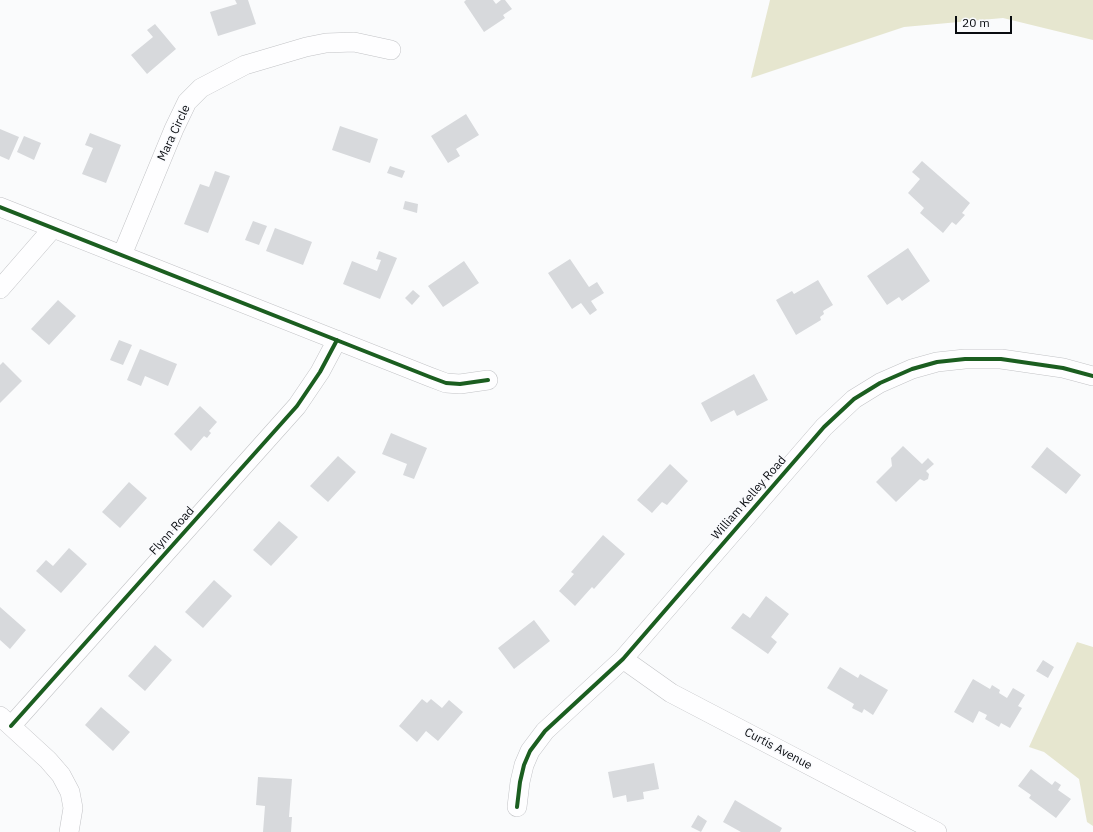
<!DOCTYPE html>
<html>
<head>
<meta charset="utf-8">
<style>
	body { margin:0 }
	#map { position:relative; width:1093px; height:832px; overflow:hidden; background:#fafbfc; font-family:"IBM Plex Sans",sans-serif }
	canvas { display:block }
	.scale { position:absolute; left:955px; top:16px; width:57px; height:18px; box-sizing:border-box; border:2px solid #090c10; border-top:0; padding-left:5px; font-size:12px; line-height:14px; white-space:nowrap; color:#090c10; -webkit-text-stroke:3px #f9fafd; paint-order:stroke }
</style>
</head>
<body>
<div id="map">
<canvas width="1093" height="832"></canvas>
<div class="scale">20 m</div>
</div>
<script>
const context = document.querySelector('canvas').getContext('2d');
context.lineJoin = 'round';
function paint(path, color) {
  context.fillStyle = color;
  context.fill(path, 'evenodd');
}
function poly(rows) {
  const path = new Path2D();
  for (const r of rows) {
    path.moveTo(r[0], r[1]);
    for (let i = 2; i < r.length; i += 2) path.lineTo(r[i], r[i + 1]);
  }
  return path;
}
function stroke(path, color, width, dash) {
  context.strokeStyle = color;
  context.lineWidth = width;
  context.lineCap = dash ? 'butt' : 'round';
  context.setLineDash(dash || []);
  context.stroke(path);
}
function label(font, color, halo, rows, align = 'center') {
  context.font = font + ' "IBM Plex Sans",sans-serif';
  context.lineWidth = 3;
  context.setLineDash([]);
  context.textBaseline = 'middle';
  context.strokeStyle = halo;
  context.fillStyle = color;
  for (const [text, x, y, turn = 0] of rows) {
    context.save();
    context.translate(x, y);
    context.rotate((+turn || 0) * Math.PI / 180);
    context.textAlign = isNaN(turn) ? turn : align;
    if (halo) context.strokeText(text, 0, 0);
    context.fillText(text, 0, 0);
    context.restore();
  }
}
paint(poly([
	[770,0,1093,0,1093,40,1003,18,904,27,751,78],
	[1077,642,1093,647,1093,826,1087,822,1079,779,1044,752,1029,747]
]), '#e6e6cf');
paint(poly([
	[235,0,248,0,256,24,218,36,210,12,237,4],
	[466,0,493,0,496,4,501,0,505,0,512,9,503,15,505,18,484,32,464,2],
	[155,24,176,49,147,74,131,55,153,37,147,30],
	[466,114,479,135,456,149,460,156,448,163,431,136],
	[340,126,378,139,370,163,332,150],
	[0,129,19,137,9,160,0,156],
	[90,133,121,145,106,183,82,174,93,148,85,145],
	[24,136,41,143,34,160,17,152],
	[922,161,970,203,962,213,965,215,956,225,952,222,943,233,920,213,924,208,908,193,920,179,912,172],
	[390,166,405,171,402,178,387,173],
	[215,171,230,176,208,233,184,224,200,184,209,187],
	[405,201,418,204,417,213,403,209],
	[253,221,267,226,259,245,245,240],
	[275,228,312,242,303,265,266,251],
	[908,248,930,281,902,301,899,297,887,305,867,276],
	[379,251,397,258,380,299,343,284,352,261,377,271,381,260,376,259],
	[570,259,589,287,597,282,604,293,591,301,597,310,590,315,581,303,572,309,548,273],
	[464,261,479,283,443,307,428,286],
	[818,280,833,305,823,311,824,314,820,317,821,320,796,335,776,300,792,291,794,294],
	[413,290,420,296,412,305,405,298],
	[58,300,76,316,49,345,31,329],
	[119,340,132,345,123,365,110,360],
	[140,349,177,364,168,386,145,376,141,386,127,380],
	[3,362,22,381,0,403,0,365],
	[754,374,768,400,737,416,734,410,711,422,701,403],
	[200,406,217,422,209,431,211,433,207,438,204,436,191,451,174,434],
	[391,433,427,448,414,479,403,475,407,464,382,454],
	[903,446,922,464,928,458,934,464,926,471,929,474,928,479,924,481,920,479,896,502,876,482,892,466,891,458],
	[1047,447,1081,475,1066,494,1031,467],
	[338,456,356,472,328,502,310,486],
	[670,464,688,481,667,505,662,502,652,513,637,500],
	[129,482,147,498,120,528,102,512],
	[279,521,298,537,271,566,253,550],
	[603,535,625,554,594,589,592,587,575,606,559,591,574,574,571,572],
	[69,548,87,564,61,593,36,571,46,560,53,566],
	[214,580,232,596,203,628,185,612],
	[766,596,789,614,771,637,777,642,768,654,731,628,743,613,750,618],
	[0,607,26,630,10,649,0,640],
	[534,620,550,641,514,669,498,648],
	[155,645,172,660,145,691,128,676],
	[1043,660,1054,667,1048,678,1036,671],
	[840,667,858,678,860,674,888,690,873,715,864,709,862,713,852,708,854,704,827,688],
	[973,679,990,689,992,685,1000,690,999,693,1007,698,1013,688,1025,695,1018,706,1022,708,1010,728,1001,723,999,727,985,719,987,715,979,711,973,723,954,712],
	[422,699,427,703,431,699,442,708,449,700,463,712,438,741,426,731,417,742,399,726],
	[101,707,130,732,113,751,85,725],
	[654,763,659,789,643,792,644,799,627,802,626,795,613,798,608,772],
	[1031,769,1052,785,1055,781,1061,785,1058,790,1071,799,1056,818,1029,798,1031,795,1018,786],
	[258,777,292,779,289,817,292,817,291,832,263,832,265,806,256,805],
	[735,800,782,828,780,832,741,832,723,822],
	[698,815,707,821,701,832,691,827]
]), '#d7d9dc');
const street = poly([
	[0,207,430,377,446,383,460,384,488,380],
	[122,255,174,129,187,102,201,88,245,65,306,47,326,43,354,42,391,50],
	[0,289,53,228],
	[623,659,671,693,937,832],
	[0,716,48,760,61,775,70,792,73,808,69,832],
	[11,726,297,406,320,372,337,340],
	[517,807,520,782,524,765,530,751,545,731,623,659,824,427,854,399,880,383,912,369,937,362,965,359,1001,359,1063,368,1093,376]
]);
stroke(street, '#c2c3c6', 20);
stroke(street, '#fefeff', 19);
stroke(poly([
	[0,207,430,377,446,383,460,384,488,380],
	[11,726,297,406,320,372,337,340],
	[517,807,520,782,524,765,530,751,545,731,623,659,824,427,854,399,880,383,912,369,937,362,965,359,1001,359,1063,368,1093,376]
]), '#1b5e20', 4);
label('12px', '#090c10', '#f9fafd', [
	["Mara Circle",174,133,-65],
	["William Kelley Road",749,498,-49],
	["Flynn Road",172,531,-48],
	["Curtis Avenue",778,749,28]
]);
</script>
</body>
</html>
